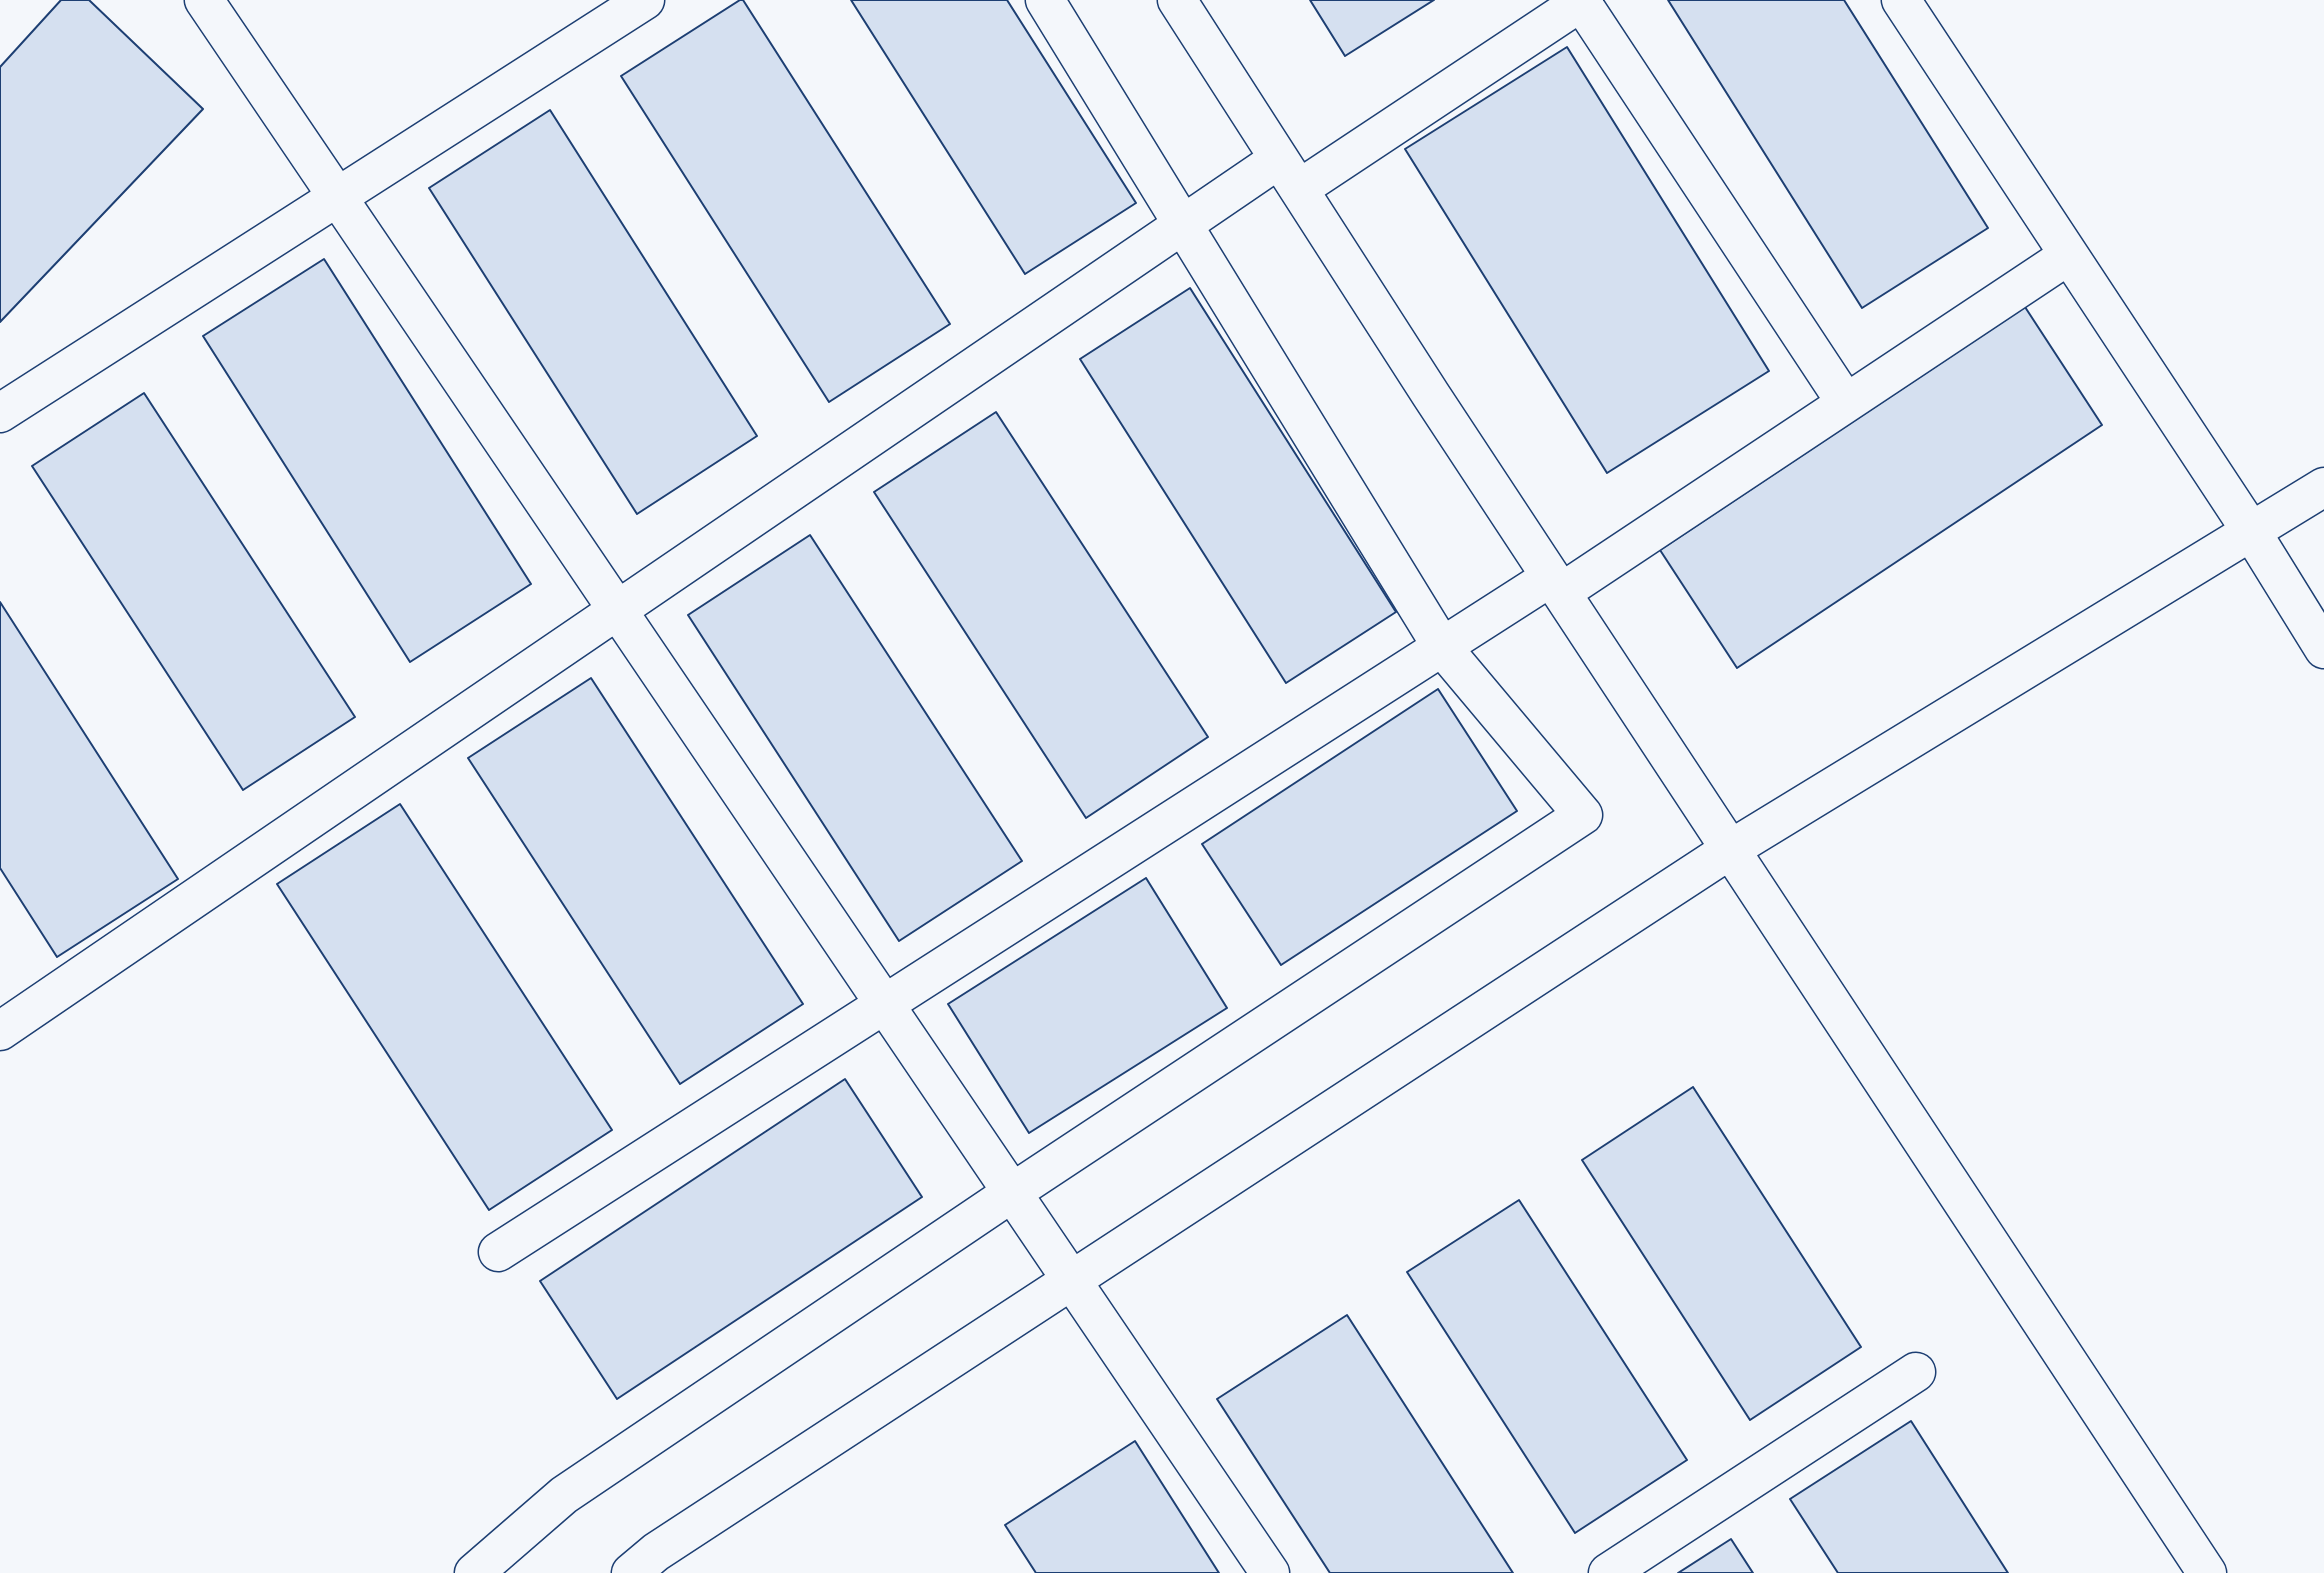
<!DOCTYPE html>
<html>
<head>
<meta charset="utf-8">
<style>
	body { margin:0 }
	canvas { display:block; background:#f4f7fb }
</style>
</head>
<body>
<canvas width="2324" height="1573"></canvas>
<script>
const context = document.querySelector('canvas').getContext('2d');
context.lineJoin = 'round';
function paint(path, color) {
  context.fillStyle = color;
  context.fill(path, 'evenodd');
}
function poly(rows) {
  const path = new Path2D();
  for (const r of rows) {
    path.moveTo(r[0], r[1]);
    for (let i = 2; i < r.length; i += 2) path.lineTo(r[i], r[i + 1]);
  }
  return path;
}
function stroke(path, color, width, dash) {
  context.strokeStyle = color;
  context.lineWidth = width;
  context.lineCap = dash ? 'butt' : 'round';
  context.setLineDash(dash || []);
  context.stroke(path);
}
const building = poly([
	[61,0,89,0,203,109,0,322,0,67,61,0],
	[740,0,743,0,950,324,829,402,621,76,740,0],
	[851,0,1007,0,1136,203,1025,274,851,0],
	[1310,0,1434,0,1345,56,1310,0],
	[1668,0,1844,0,1988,228,1862,308,1668,0],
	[1567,47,1769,371,1607,473,1405,149,1567,47],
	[550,110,757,436,637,514,429,188,550,110],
	[324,259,531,584,410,662,203,336,324,259],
	[1190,288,1396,612,1286,683,1080,359,1190,288],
	[2025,307,2102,425,1737,668,1660,550,2025,307],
	[144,393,355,717,243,790,32,466,144,393],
	[996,412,1208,737,1086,818,874,492,996,412],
	[810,535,1022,861,899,941,688,615,810,535],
	[0,602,178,879,57,957,0,868,0,602],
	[591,678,803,1004,680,1084,468,758,591,678],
	[1438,689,1517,811,1281,965,1202,844,1438,689],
	[400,804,612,1130,489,1210,277,884,400,804],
	[1146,878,1227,1008,1029,1133,948,1004,1146,878],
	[845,1079,922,1197,617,1399,540,1281,845,1079],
	[1693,1087,1861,1347,1750,1420,1582,1160,1693,1087],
	[1519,1200,1687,1460,1575,1533,1407,1272,1519,1200],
	[1347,1315,1513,1573,1330,1573,1217,1399,1347,1315],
	[1911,1421,2008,1573,1838,1573,1790,1499,1911,1421],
	[1135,1441,1219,1573,1036,1573,1005,1525,1135,1441],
	[1731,1539,1753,1573,1678,1573,1731,1539]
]);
paint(building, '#d5e0f0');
stroke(building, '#1d3f73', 2);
const minor = poly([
	[204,0,1270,1573],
	[1177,0,1431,395,2207,1573],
	[1580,0,1846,403],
	[1901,0,2251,531,2324,649],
	[1299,189,1584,0],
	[0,413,645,0],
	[1562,592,2069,255],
	[0,1031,1279,159],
	[498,1252,1551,577],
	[474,1573,564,1495,1013,1192,1583,815,1442,647,1045,0],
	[631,1573,656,1552,1731,849,2324,487],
	[1608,1573,1916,1372]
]);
stroke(minor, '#1d3f73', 41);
stroke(minor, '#f4f7fb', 38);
</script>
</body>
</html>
